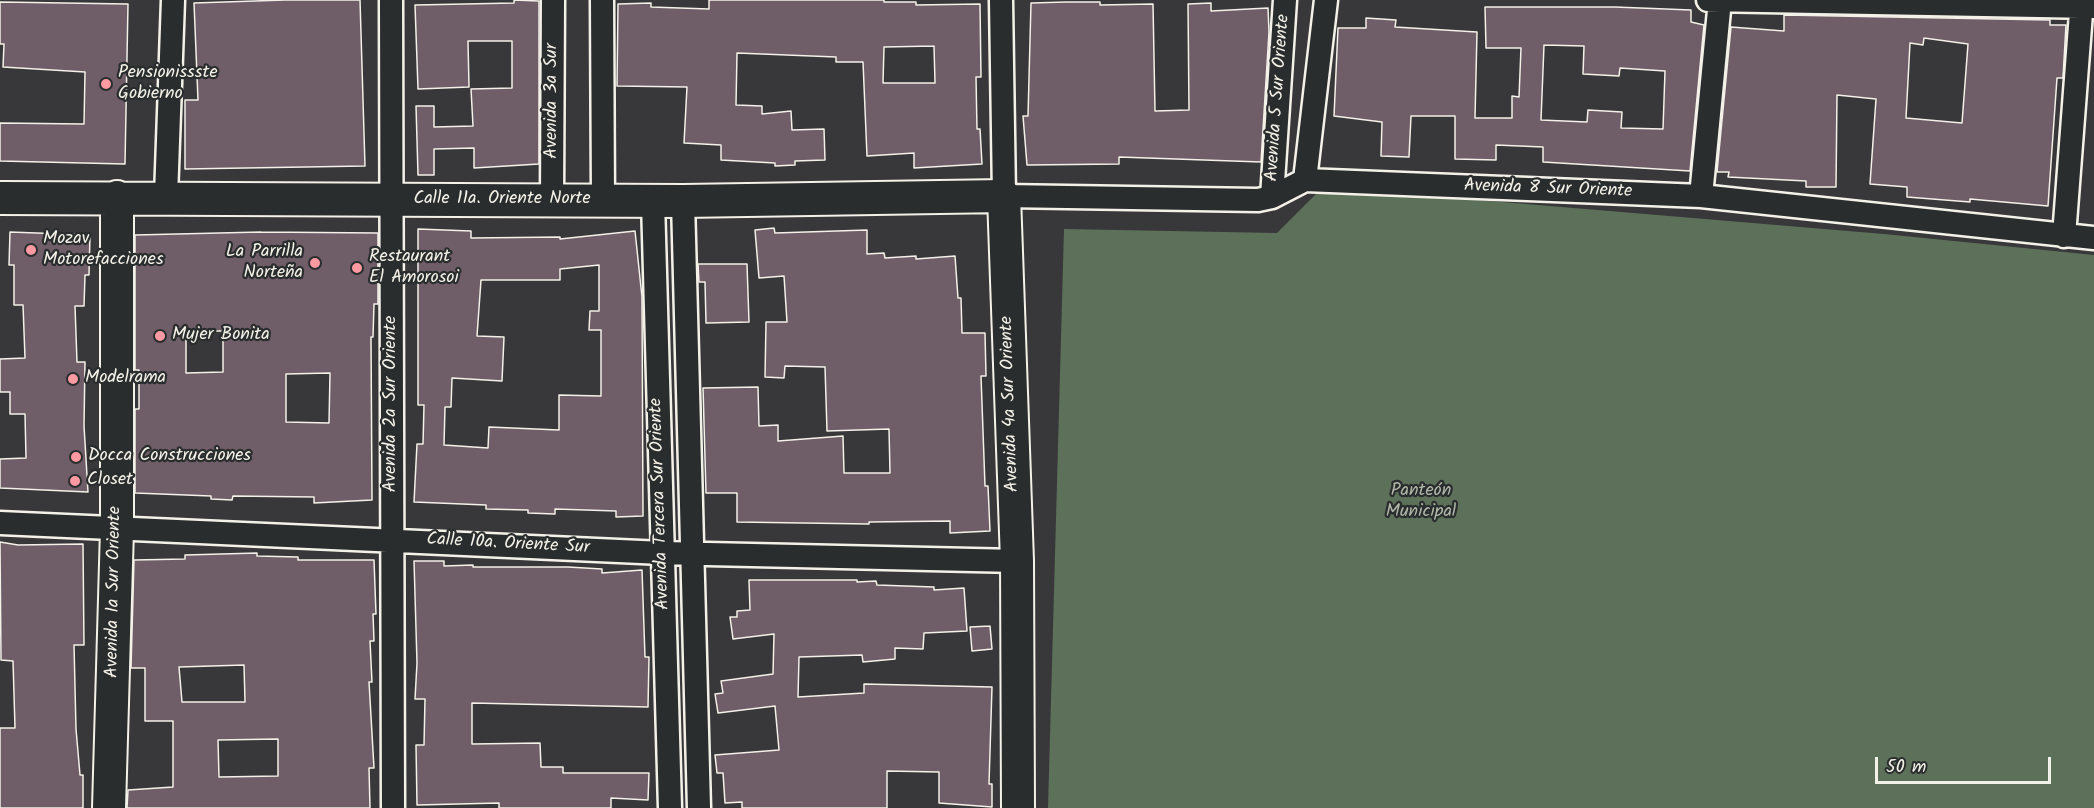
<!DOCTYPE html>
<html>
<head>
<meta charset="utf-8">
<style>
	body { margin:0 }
	#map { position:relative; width:2094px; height:808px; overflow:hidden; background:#38373a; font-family:Kalam,sans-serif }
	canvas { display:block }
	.scale { position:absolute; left:1875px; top:757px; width:176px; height:27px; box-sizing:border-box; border:3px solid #f4f1e8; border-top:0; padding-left:8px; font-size:18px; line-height:21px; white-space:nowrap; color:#f4f1e8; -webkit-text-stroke:4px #2a2d2e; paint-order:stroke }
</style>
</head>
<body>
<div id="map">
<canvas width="2094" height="808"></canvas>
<div class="scale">50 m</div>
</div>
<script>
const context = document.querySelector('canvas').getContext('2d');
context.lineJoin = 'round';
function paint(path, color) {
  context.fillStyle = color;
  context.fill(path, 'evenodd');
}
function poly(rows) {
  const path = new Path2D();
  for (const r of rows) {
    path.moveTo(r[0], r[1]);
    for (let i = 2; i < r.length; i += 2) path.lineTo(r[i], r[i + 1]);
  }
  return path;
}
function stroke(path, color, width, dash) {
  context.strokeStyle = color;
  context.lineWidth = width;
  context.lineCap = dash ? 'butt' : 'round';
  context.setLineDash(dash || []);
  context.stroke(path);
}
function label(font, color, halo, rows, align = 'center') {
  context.font = font + ' Kalam,sans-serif';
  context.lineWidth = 4.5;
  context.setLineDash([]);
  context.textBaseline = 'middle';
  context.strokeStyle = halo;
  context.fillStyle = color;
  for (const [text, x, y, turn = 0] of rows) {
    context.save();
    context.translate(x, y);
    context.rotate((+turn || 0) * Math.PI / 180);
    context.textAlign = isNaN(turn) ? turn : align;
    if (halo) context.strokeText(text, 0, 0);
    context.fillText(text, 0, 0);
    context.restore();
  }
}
paint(poly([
	[1323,187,1884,234,2094,255,2094,808,1048,808,1064,229,1277,233]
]), '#5d705a');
const building = poly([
	[285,0,360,0,365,166,185,169,185,100,198,100,194,3,285,0],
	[514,0,539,1,539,164,474,168,474,148,434,149,434,175,418,175,416,106,434,106,434,127,473,126,471,89,512,88,512,41,468,41,469,87,418,89,415,5,514,3,514,0],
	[709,0,884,0,884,2,916,2,916,5,980,4,981,77,976,77,977,129,980,129,982,164,914,168,914,153,867,156,863,62,836,62,836,57,737,53,736,105,762,106,762,114,791,111,792,130,824,129,825,160,795,161,795,165,775,166,775,163,721,160,721,145,684,143,687,87,617,86,618,4,651,3,651,7,709,9,709,0],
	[934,46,935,83,883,83,884,47,934,46],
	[0,2,128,4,125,164,0,161,0,123,84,124,85,72,3,67,4,44,0,44,0,2],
	[1066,2,1100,2,1100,5,1153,4,1155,111,1189,110,1188,4,1211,3,1211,11,1268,8,1269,32,1261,162,1119,157,1119,164,1027,165,1023,116,1028,116,1031,3,1066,2],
	[1485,7,1615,7,1691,10,1691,22,1704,25,1690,171,1543,162,1543,147,1496,145,1496,160,1455,159,1455,116,1411,116,1409,157,1381,156,1382,122,1334,116,1338,28,1366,28,1366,18,1396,20,1395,27,1477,32,1475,118,1512,118,1512,96,1519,97,1521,48,1486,48,1485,7],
	[1544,45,1584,46,1583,74,1619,76,1620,68,1665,71,1663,129,1621,128,1622,112,1588,110,1587,122,1541,120,1544,45],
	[1784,15,2050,20,2050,25,2066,25,2063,78,2057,78,2048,206,1970,199,1970,202,1907,197,1907,187,1870,184,1876,99,1837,95,1836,187,1806,187,1806,181,1728,177,1729,172,1717,172,1731,27,1784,31,1784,15],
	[1924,38,1968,44,1962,123,1906,118,1910,43,1923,45,1924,38],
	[774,228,775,233,867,230,867,254,884,253,885,258,916,256,916,259,955,256,958,298,961,298,962,333,985,333,986,376,981,376,985,486,988,486,990,531,950,533,950,521,869,522,869,524,737,522,737,493,706,493,703,388,758,387,759,426,778,425,778,441,843,436,844,473,890,473,889,429,827,431,825,367,785,366,784,378,765,377,766,322,787,322,784,276,759,278,755,230,774,228],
	[418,229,471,231,471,238,560,237,560,239,635,231,642,297,643,516,616,517,616,511,555,509,555,514,528,513,528,510,486,509,486,505,414,502,417,444,423,444,424,405,418,405,418,229],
	[599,265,599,311,590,311,589,330,601,330,601,396,559,395,559,430,489,427,488,448,444,445,445,407,451,407,452,378,502,381,504,337,477,336,481,280,560,280,560,269,599,265],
	[10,232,90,235,89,275,85,275,84,306,75,306,77,362,85,362,84,426,88,492,0,488,0,459,26,458,25,414,10,414,10,392,0,392,0,359,25,358,23,305,14,305,14,265,9,265,10,232],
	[261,232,378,233,378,304,374,304,373,337,371,337,372,500,314,503,314,497,233,496,232,500,211,499,211,496,135,493,135,409,139,409,139,370,135,370,135,235,261,232],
	[186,331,223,331,223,372,186,373,186,331],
	[330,373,329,423,286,422,286,374,330,373],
	[698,264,747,264,749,322,706,323,705,282,699,282,698,264],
	[0,542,18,545,83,544,84,645,74,645,76,729,80,775,83,775,83,808,0,808,0,728,15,728,13,661,1,660,0,542],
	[257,553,257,556,298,557,298,560,374,560,376,614,373,614,374,641,370,641,372,682,369,682,374,768,369,768,370,808,127,808,128,790,173,787,173,721,145,721,145,668,131,668,134,560,185,559,185,555,257,553],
	[244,665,245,702,182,702,179,667,244,665],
	[278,739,278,776,219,777,218,740,278,739],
	[414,561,444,561,444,566,473,565,473,567,568,567,602,569,602,573,642,570,645,657,649,657,648,707,472,703,472,744,540,743,541,767,563,767,563,773,649,773,648,800,611,798,611,808,499,808,499,803,417,805,416,745,424,745,425,699,415,699,417,663,414,561],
	[749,580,857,580,857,582,876,581,877,585,934,587,934,590,964,588,967,631,924,633,923,649,895,648,895,659,863,662,862,655,799,657,798,697,864,693,864,684,992,687,989,784,992,784,992,807,939,803,939,772,887,771,887,808,742,808,742,802,725,803,723,773,717,773,715,755,779,750,775,706,718,713,715,694,723,693,721,681,773,674,774,634,733,639,730,617,737,617,737,611,750,610,749,580],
	[990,626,992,649,972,651,970,627,990,626]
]);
paint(building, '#6f5e68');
stroke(building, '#f4f1e8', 1.5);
const street = poly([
	[391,0,393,808],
	[602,0,603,201],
	[1001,0,1004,196,1258,200,1272,197,1305,180,1701,196,2094,238],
	[1708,0,2094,7],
	[1305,180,1326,0],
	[1701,196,1720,0],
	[166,197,173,0],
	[1272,197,1285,0],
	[552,201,553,0],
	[653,201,670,808],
	[683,201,699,808],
	[2064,236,2082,0],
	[0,523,663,553,1017,561]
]);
const secondary = poly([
	[0,198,683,201,1004,196,1017,561,1018,808],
	[109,808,117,529,117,197]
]);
stroke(street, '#f4f1e8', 27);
stroke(secondary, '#f4f1e8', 36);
stroke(street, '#2a2d2e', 22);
stroke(secondary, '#2a2d2e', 32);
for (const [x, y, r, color] of [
	[106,84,6,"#ff9aa2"],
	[31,250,6,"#ff9aa2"],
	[315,263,6,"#ff9aa2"],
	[357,268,6,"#ff9aa2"],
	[160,336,6,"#ff9aa2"],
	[73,379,6,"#ff9aa2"],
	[76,457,6,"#ff9aa2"],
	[75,481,6,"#ff9aa2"]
]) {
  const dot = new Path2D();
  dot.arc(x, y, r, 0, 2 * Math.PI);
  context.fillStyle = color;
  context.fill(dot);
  stroke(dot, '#2a2d2e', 2);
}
label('18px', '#f4f1e8', '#2a2d2e', [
	["Pensionissste",118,74],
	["Gobierno",118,95],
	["Mozav",43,240],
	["Motorefacciones",43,261],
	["La Parrilla",303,253,"right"],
	["Norteña",303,274,"right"],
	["Restaurant",369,258],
	["El Amorosoi",369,279],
	["Mujer Bonita",172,336],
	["Modelrama",85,379],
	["Docca Construcciones",88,457],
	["Closet",87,481]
], 'left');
label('18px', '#f4f1e8', '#2a2d2e', [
	["Avenida 5 Sur Oriente",1279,98,-86],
	["Avenida 3a Sur",553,101,-90],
	["Avenida 8 Sur Oriente",1548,190,2],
	["Calle 11a. Oriente Norte",502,200],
	["Avenida 2a Sur Oriente",392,404,-90],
	["Avenida 4a Sur Oriente",1011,404,-92],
	["Avenida Tercera Sur Oriente",661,504,-92],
	["Calle 10a. Oriente Sur",508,545,3],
	["Avenida 1a Sur Oriente",115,592,-89]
]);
label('18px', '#b0b7a8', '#2a2d2e', [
	["Panteón",1421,492],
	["Municipal",1421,513]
]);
</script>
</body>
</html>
